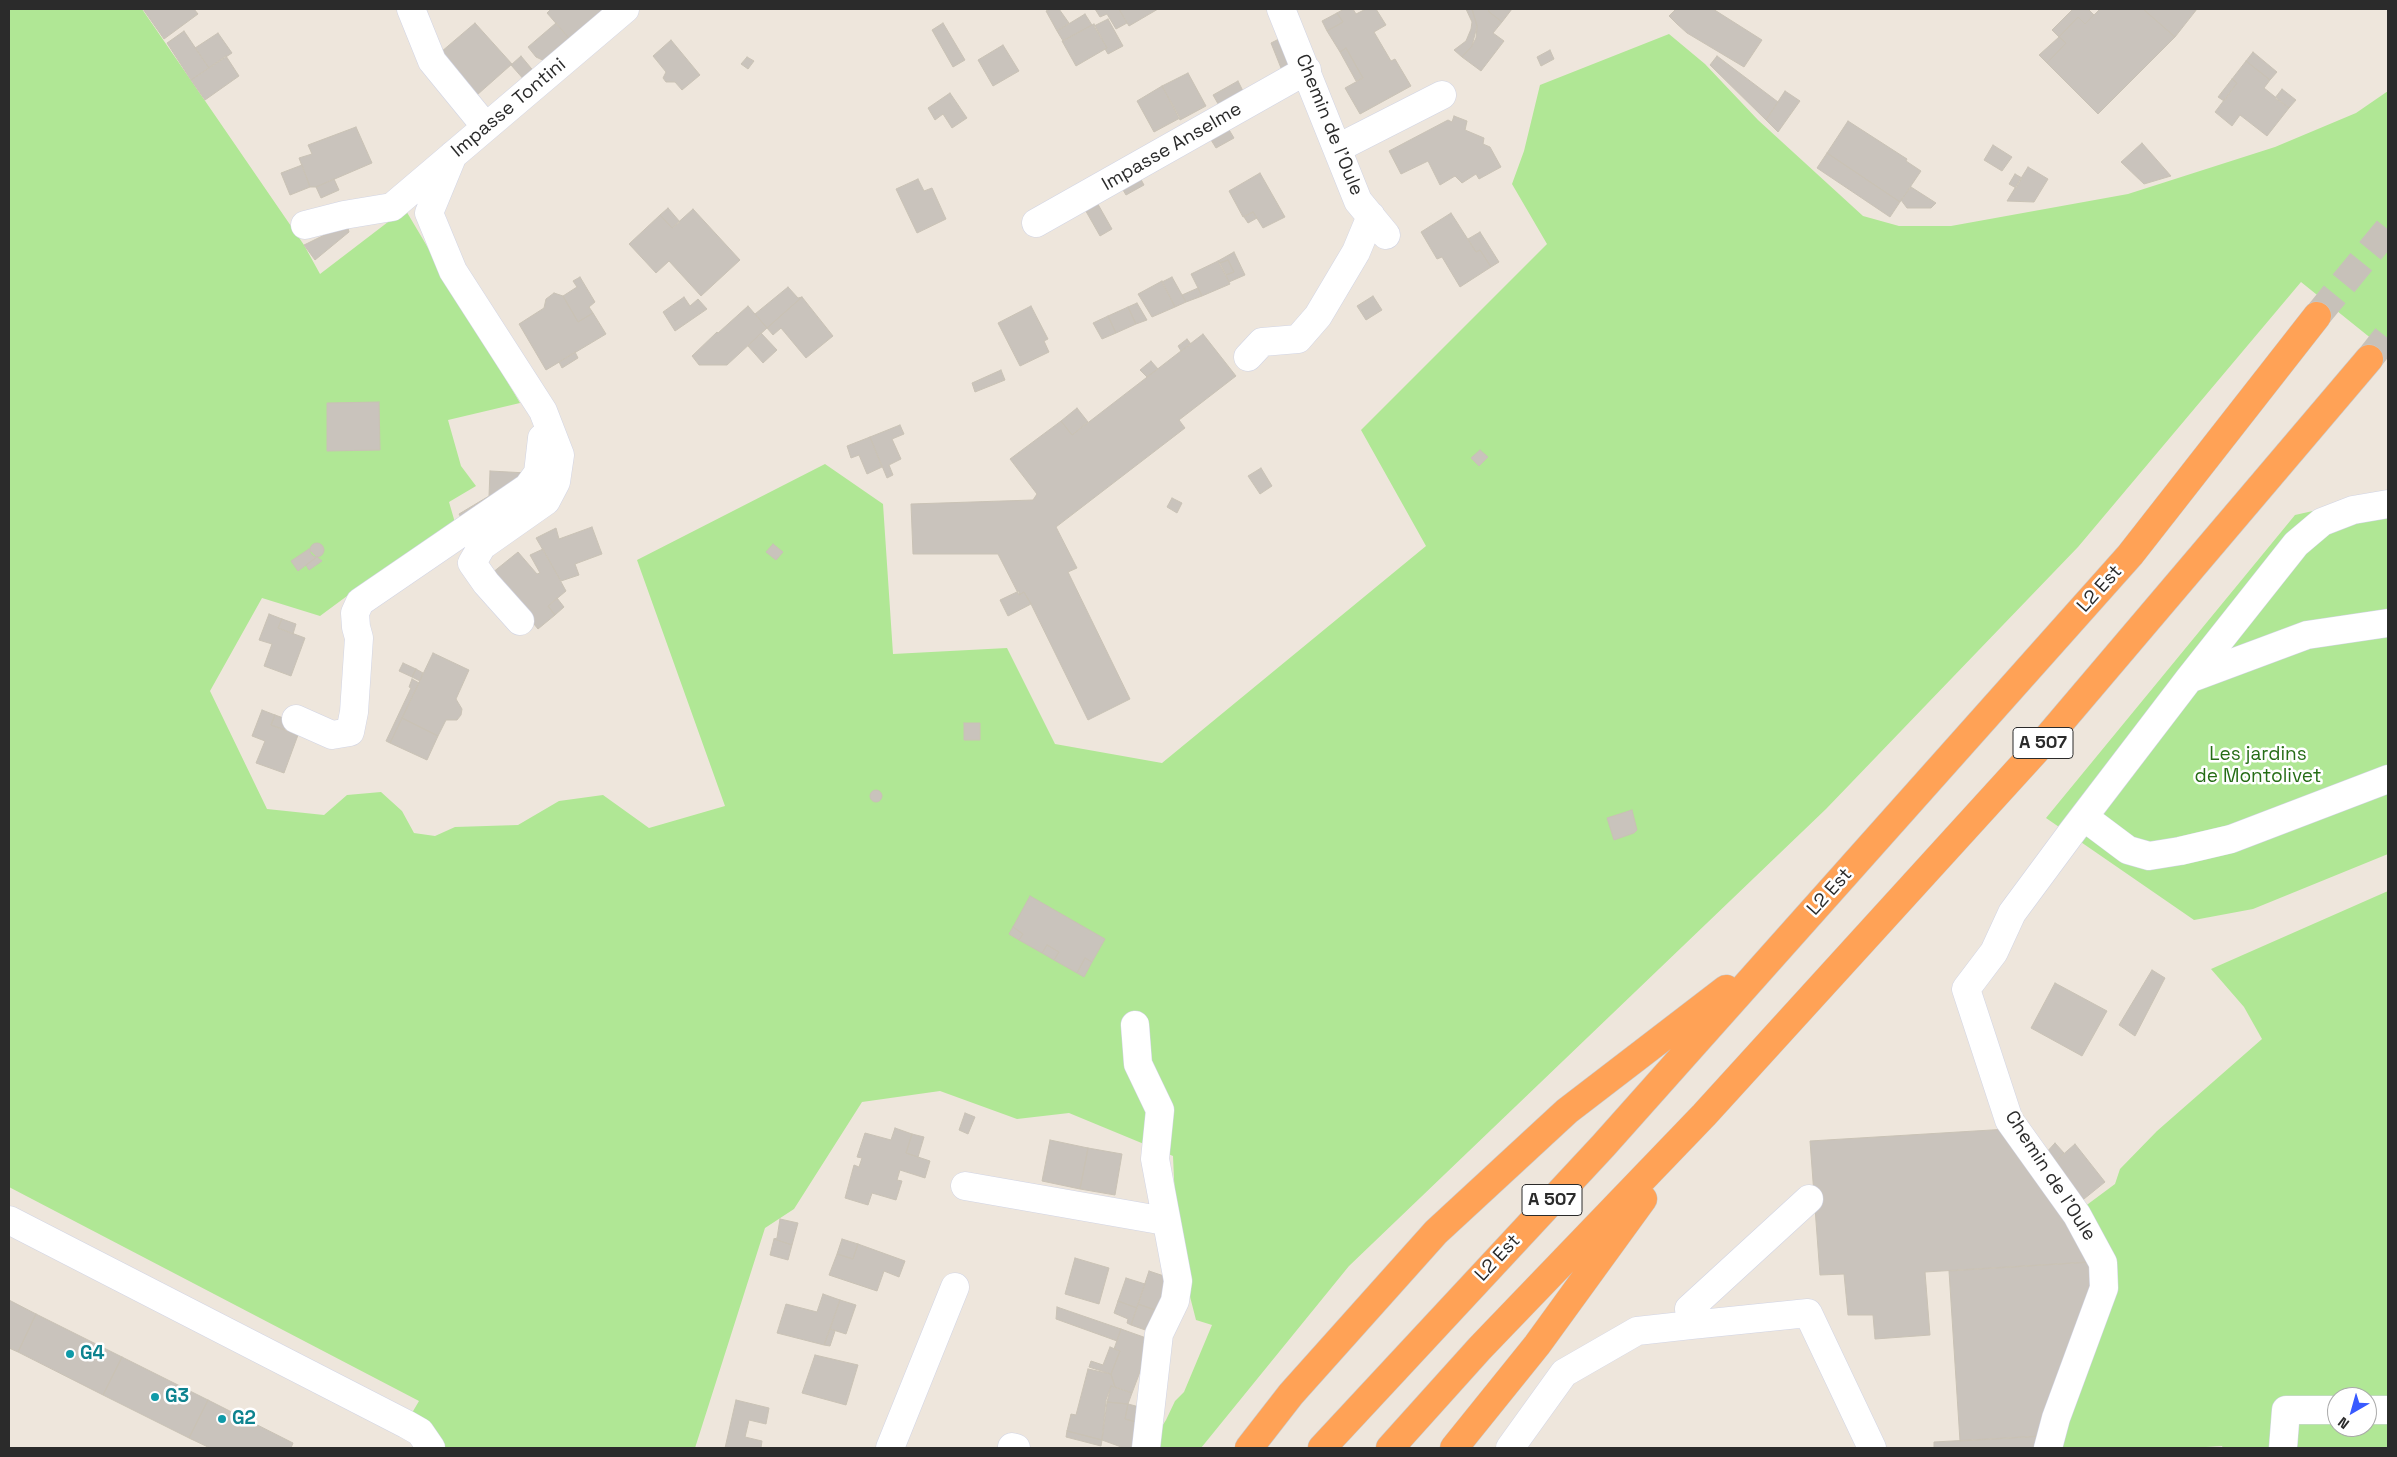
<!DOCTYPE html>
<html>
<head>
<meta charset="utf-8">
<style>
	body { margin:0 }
	#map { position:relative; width:2397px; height:1457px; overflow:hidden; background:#eee6dc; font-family:"Space Grotesk",sans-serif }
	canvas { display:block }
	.frame { position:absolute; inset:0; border:10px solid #2b2b2b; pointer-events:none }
	.north { position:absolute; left:2327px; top:1387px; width:50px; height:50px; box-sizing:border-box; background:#fff; border:1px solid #aaa; border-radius:50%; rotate:218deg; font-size:14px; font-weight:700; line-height:20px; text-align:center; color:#2b2b2b }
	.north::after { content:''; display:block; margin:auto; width:18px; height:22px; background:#385aff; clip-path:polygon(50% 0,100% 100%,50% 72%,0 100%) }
</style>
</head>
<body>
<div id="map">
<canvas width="2397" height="1457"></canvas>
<div class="frame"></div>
<div class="north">N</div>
</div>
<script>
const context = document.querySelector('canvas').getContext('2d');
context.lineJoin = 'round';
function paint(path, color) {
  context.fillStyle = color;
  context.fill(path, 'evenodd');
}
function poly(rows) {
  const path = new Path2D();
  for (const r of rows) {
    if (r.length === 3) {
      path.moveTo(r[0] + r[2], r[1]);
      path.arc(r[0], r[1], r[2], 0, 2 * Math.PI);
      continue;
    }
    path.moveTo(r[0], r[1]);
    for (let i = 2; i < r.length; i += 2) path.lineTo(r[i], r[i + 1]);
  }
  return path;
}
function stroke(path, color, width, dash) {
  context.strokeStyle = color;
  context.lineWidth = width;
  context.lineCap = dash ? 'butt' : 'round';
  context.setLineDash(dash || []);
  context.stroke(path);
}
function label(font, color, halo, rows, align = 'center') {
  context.font = font + ' "Space Grotesk",sans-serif';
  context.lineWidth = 5;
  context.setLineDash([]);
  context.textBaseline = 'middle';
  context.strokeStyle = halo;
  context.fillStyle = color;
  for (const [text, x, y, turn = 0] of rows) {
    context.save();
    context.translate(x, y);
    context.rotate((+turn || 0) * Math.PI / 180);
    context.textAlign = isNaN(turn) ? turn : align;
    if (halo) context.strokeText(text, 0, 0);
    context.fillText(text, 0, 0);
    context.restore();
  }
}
paint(poly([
	[9,9,142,9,304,245,320,274,405,209,520,403,448,420,461,466,476,486,449,502,456,526,370,579,320,616,262,598,210,691,267,809,324,815,347,795,381,792,402,811,414,833,435,836,455,827,518,825,559,801,603,795,649,828,725,806,637,560,825,464,883,504,893,654,1007,648,1055,744,1162,763,1426,546,1361,430,1547,244,1512,184,1524,151,1540,85,1669,34,1705,64,1758,120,1863,216,1899,226,1951,226,2128,194,2275,147,2356,113,2388,91,2388,352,2301,282,2078,547,1826,809,1349,1266,1201,1448,1156,1448,1154,1439,1166,1420,1175,1401,1184,1392,1212,1325,1196,1320,1177,1246,1173,1156,1069,1113,1017,1119,940,1091,862,1102,794,1209,765,1228,695,1448,441,1448,409,1418,419,1401,9,1187],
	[2388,494,2388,854,2253,909,2194,920,2046,818,2295,515],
	[2388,891,2388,1448,2223,1448,2222,1446,2190,1448,2056,1448,2116,1287,2084,1207,2115,1184,2120,1169,2157,1131,2262,1039,2244,1007,2211,969],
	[2337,1397,2367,1397,2367,1427,2337,1427]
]), '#b0e795');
const building = poly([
	[143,9,194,9,198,14,164,39,143,9],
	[551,9,613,9,573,43,547,13,551,9],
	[1050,9,1059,9,1069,23,1057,31,1046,11,1050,9],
	[1095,9,1119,9,1127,23,1116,29,1107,14,1100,17,1095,9],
	[1119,9,1158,9,1129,26,1119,9],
	[1344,9,1353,9,1356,14,1366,9,1376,9,1386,25,1374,32,1391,61,1395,59,1411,86,1360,114,1345,88,1363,78,1346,48,1340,52,1327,31,1343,22,1337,13,1344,9],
	[1466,9,1472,9,1477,26,1472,46,1462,57,1454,50,1466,41,1471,29,1472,22,1466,9],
	[1472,9,1490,9,1488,11,1502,22,1493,33,1504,41,1481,71,1462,57,1472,46,1476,38,1477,26,1472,9],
	[1490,9,1512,9,1502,22,1488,11,1490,9],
	[1676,9,1713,9,1762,40,1744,67,1687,33,1677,24,1669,16,1676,9],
	[2073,9,2088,9,2094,15,2085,24,2078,17,2059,37,2052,30,2073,9],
	[2100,9,2143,9,2175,37,2098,114,2047,63,2066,43,2059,37,2078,17,2085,24,2100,9],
	[2143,9,2197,9,2175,37,2143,9],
	[1337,13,1343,22,1327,31,1322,21,1337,13],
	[1085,14,1092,25,1063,41,1057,31,1085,14],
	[1108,19,1123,46,1108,54,1105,49,1107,48,1094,26,1108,19],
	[475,23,512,64,477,95,441,52,475,23],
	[556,23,573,43,549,63,536,57,528,47,556,23],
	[943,23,965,60,953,67,932,30,943,23],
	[1094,24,1107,48,1076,66,1062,41,1094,24],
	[184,31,209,68,191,80,167,43,184,31],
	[218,33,232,53,209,68,195,48,218,33],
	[1285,36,1294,59,1283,73,1271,43,1285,36],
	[2059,37,2066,43,2047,63,2039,55,2059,37],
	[671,40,700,75,682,90,675,82,666,82,663,78,666,72,653,56,671,40],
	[1003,45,1019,71,993,86,978,60,1003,45],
	[1346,48,1363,78,1356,81,1340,52,1346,48],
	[1550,50,1554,59,1541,66,1537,57,1550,50],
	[2253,52,2277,72,2270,80,2246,61,2253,52],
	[226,56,239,76,205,100,191,80,226,56],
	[521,56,536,74,526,82,511,65,521,56],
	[1717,56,1778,102,1766,120,1710,65,1717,56],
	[747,57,754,61,748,69,741,64,747,57],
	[2246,61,2270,80,2264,88,2289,108,2267,136,2240,115,2232,126,2215,112,2237,83,2232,79,2246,61],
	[1188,73,1206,106,1180,120,1162,86,1188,73],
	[2232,79,2237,83,2224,101,2218,97,2232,79],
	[1238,81,1245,95,1221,109,1213,95,1238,81],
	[1162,86,1180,118,1154,132,1137,101,1162,86],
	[2282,89,2296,100,2289,108,2275,98,2282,89],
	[1785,91,1800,101,1778,132,1766,120,1785,91],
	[950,93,967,118,952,128,943,114,935,120,928,108,950,93],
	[1454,116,1467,121,1465,130,1484,138,1483,144,1490,147,1501,167,1479,179,1476,174,1462,183,1455,176,1440,185,1428,161,1401,174,1389,151,1448,120,1452,122,1454,116],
	[1848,121,1907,159,1906,161,1921,171,1900,202,1827,153,1848,121],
	[1225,123,1234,138,1216,148,1208,135,1225,123],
	[356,127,372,163,316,187,310,187,299,158,312,154,308,145,356,127],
	[2142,143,2171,176,2144,184,2121,162,2142,143],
	[1993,145,2012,157,2002,171,1984,160,1993,145],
	[1827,153,1900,202,1890,217,1817,168,1827,153],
	[302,165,310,187,290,195,281,173,302,165],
	[2028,167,2048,179,2034,202,2007,201,2028,167],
	[1260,173,1285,217,1263,228,1253,212,1243,217,1229,191,1260,173],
	[1138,174,1144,185,1126,195,1120,185,1138,174],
	[2015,174,2022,178,2016,188,2009,184,2015,174],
	[334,179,339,190,321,198,316,187,334,179],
	[918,179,924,191,932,188,946,219,917,233,896,189,918,179],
	[1911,187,1936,203,1931,208,1907,208,1901,200,1911,187],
	[1095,199,1112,229,1100,236,1083,206,1095,199],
	[668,208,680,222,672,228,660,215,668,208],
	[693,209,740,260,701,296,669,261,656,273,629,244,660,215,672,228,693,209],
	[1253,212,1257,218,1248,223,1244,217,1253,212],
	[1451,213,1476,252,1480,250,1491,267,1460,287,1442,257,1437,259,1421,232,1451,213],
	[347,224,349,232,315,260,304,245,347,224],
	[1480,232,1499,262,1491,267,1480,250,1476,252,1468,239,1480,232],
	[1234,252,1245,275,1229,282,1226,275,1234,272,1228,260,1220,263,1218,261,1234,252],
	[1228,260,1234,272,1226,275,1220,263,1228,260],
	[1218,261,1230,284,1202,296,1191,274,1218,261],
	[580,277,595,302,589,307,593,313,578,322,563,296,577,287,573,281,580,277],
	[1172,277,1186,302,1175,307,1162,282,1172,277],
	[1162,281,1175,307,1152,317,1138,294,1162,281],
	[788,287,798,298,802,297,767,328,755,314,788,287],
	[1198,288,1202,296,1186,302,1182,295,1198,288],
	[554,293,563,296,578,322,593,313,606,334,546,370,519,324,544,308,546,299,554,293],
	[1373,296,1382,310,1366,320,1357,306,1373,296],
	[684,297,690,306,698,299,707,309,675,331,663,312,684,297],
	[802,297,833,336,806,358,781,328,773,335,767,328,802,297],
	[1137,303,1147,320,1136,324,1128,307,1137,303],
	[748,306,767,328,727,365,699,365,692,356,717,332,718,333,748,306],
	[1031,306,1048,339,1044,341,1049,352,1020,366,998,323,1031,306],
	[1128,307,1136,324,1116,333,1108,316,1128,307],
	[1108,316,1116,333,1102,339,1093,323,1108,316],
	[761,333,777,350,763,363,748,346,761,333],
	[1203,334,1236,376,1179,420,1185,428,1056,527,1077,568,1068,572,1130,699,1088,720,1031,604,1024,592,1019,595,998,554,913,554,911,504,1033,500,1037,494,1010,459,1061,421,1072,435,1203,334],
	[1187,339,1191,344,1181,351,1178,346,1187,339],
	[575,352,578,358,562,368,559,362,575,352],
	[1151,361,1158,369,1147,377,1140,370,1151,361],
	[1001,370,1005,380,975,392,972,383,1001,370],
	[379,402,380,450,327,451,327,403,379,402],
	[1077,408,1088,422,1072,435,1061,421,1077,408],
	[900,425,904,434,892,439,901,459,889,465,893,475,887,478,870,437,900,425],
	[870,437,882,467,867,474,859,455,851,458,847,446,870,437],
	[1480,450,1488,457,1479,466,1471,458,1480,450],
	[1261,468,1272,486,1260,494,1248,476,1261,468],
	[490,471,527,473,463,521,459,514,489,496,490,471],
	[1172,498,1182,503,1177,513,1167,507,1172,498],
	[592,527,602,554,575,564,579,575,561,581,536,538,556,528,559,539,592,527],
	[317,550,7],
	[773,544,783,552,776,560,766,552,773,544],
	[309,549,317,557,298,571,291,561,309,549],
	[543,549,566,591,548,606,555,615,538,629,492,573,518,552,537,574,540,573,530,555,543,549],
	[317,557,322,561,309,570,306,565,317,557],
	[1019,591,1019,595,1024,592,1031,604,1008,616,1000,600,1019,591],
	[557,598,564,607,555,615,548,606,557,598],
	[269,614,282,619,278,628,305,638,291,676,264,666,272,644,259,640,269,614],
	[282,619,296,624,293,634,278,628,282,619],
	[433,653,469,670,456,699,462,709,461,715,457,720,446,720,438,736,402,718,433,653],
	[403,663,416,669,412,677,399,671,403,663],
	[416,669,423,673,420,681,412,677,416,669],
	[412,679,419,683,390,743,386,741,411,688,409,687,412,679],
	[262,710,275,715,271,725,298,735,284,773,256,763,265,741,252,736,262,710],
	[275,715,289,720,285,730,271,725,275,715],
	[402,718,438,736,427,760,390,743,402,718],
	[964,723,980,723,980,740,964,740,964,723],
	[876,796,6],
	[1632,810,1637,830,1634,833,1614,840,1607,818,1632,810],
	[1030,896,1105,939,1092,962,1085,958,1077,973,1054,960,1059,952,1047,945,1042,953,1019,940,1023,934,1013,927,1030,896],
	[1013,927,1023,934,1019,940,1009,934,1013,927],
	[1047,945,1059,952,1054,960,1042,953,1047,945],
	[1085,958,1092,962,1084,977,1077,973,1085,958],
	[2152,970,2165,978,2135,1036,2119,1025,2152,970],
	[2055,983,2107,1011,2082,1056,2031,1028,2055,983],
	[965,1113,975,1117,968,1134,959,1130,965,1113],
	[895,1128,912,1134,906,1153,930,1161,925,1178,900,1170,897,1180,902,1181,896,1200,872,1193,868,1205,845,1198,854,1165,859,1167,862,1158,857,1157,865,1133,891,1140,895,1128],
	[2008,1129,2090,1262,1925,1272,1930,1335,1875,1339,1873,1315,1848,1315,1844,1274,1820,1275,1810,1141,2008,1129],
	[912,1134,924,1137,918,1157,906,1153,912,1134],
	[1050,1140,1088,1148,1080,1189,1042,1181,1050,1140],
	[2055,1143,2064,1153,2051,1165,2044,1155,2055,1143],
	[2075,1144,2105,1182,2079,1203,2051,1165,2075,1144],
	[1088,1148,1122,1154,1115,1195,1080,1189,1088,1148],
	[780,1219,798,1223,792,1245,774,1239,777,1238,780,1219],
	[774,1239,792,1245,788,1260,770,1255,774,1239],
	[842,1239,858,1244,853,1259,837,1254,842,1239],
	[858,1244,905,1261,899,1277,884,1271,877,1291,829,1275,837,1254,853,1259,858,1244],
	[1075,1258,1109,1268,1099,1304,1065,1294,1075,1258],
	[2090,1262,2095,1282,2042,1436,1960,1441,1949,1271,2090,1262],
	[1149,1271,1167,1277,1161,1312,1138,1304,1149,1271],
	[1126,1278,1145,1284,1137,1308,1118,1301,1126,1278],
	[823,1294,840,1300,824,1345,777,1333,786,1304,817,1312,823,1294],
	[9,1300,36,1314,18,1352,9,1348,9,1300],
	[840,1300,856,1305,846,1334,830,1329,840,1300],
	[1118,1301,1137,1308,1131,1325,1127,1323,1128,1319,1114,1313,1118,1301],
	[1138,1304,1161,1312,1154,1333,1131,1325,1138,1304],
	[1057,1307,1121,1329,1117,1341,1056,1319,1057,1307],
	[36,1314,122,1357,103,1395,18,1352,36,1314],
	[830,1329,835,1331,830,1346,824,1345,830,1329],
	[1121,1329,1152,1340,1132,1393,1115,1387,1111,1374,1120,1351,1114,1349,1121,1329],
	[1110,1347,1120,1351,1111,1374,1089,1367,1091,1361,1103,1365,1110,1347],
	[815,1355,858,1365,846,1405,802,1393,815,1355],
	[122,1357,208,1400,189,1438,103,1395,122,1357],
	[1088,1369,1111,1374,1115,1387,1111,1386,1106,1400,1102,1440,1067,1431,1071,1414,1076,1415,1088,1369],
	[1111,1386,1132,1393,1128,1404,1107,1402,1111,1386],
	[208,1400,293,1443,291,1448,210,1448,189,1438,208,1400],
	[736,1400,769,1408,766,1424,749,1420,745,1437,762,1441,761,1448,725,1448,736,1400],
	[1107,1402,1128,1404,1125,1419,1144,1424,1139,1448,1124,1448,1102,1440,1107,1402],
	[1128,1404,1147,1409,1144,1424,1125,1419,1128,1404],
	[1067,1431,1102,1440,1101,1446,1066,1437,1067,1431],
	[2042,1436,2039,1448,1934,1448,1934,1442,2042,1436]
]);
paint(building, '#c9c3bc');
stroke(building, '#c9c2b5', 1);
stroke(poly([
	[2317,316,2388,229],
	[2369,359,2388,335]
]), '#c7c1b9', 28, [28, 14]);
const minor = poly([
	[411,9,432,61,486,127],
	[1281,9,1358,201,1386,235],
	[1338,148,1442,95],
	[453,155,429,213,453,271,543,411,560,455,556,482,546,501,482,546,472,563,486,583,520,621],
	[1036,223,1307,70],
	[305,225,344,215,392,207,625,9],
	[1248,357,1262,342,1298,339,1318,316,1356,252,1371,216],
	[2189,679,2307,635,2388,623],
	[296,719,332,735,350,732,354,712,359,638,356,627,355,613,360,602,528,487,538,473,542,438],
	[2084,817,2128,850,2149,856,2180,851,2231,839,2388,779],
	[1135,1025,1138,1064,1160,1110,1155,1159,1178,1281,1175,1301,1159,1334,1146,1448],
	[965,1186,1165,1221],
	[1809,1199,1689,1309,1691,1325,1808,1313,1872,1448],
	[9,1220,406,1424,420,1432,431,1448],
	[2367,1410,2388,1410],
	[1012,1447,1016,1448],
	[890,1448,955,1287],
	[1510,1448,1564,1373,1637,1331,1691,1325],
	[2048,1448,2056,1418,2104,1288,2103,1263,2077,1215,2009,1120,1966,989,1994,952,2012,913,2072,832,2189,679,2296,544,2322,522,2353,510,2388,504],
	[2283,1448,2286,1410,2337,1410]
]);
const highway = poly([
	[1249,1448,1291,1394,1436,1232,1567,1111,1726,989],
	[1322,1448,1603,1146,2130,555,2317,316],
	[1390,1448,1480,1348,1704,1115,2042,744,2369,359],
	[1454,1448,1537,1345,1643,1199]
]);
stroke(minor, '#d1d4e4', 29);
stroke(highway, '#c8c8c8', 29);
stroke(minor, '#fff', 28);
stroke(highway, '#ffa256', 28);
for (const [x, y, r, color] of [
	[70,1354,5,"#0f9aa8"],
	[155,1397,5,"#0f9aa8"],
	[222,1419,5,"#0f9aa8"]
]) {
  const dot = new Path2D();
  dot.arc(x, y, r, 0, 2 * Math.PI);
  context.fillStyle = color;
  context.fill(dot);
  stroke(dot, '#fff', 2);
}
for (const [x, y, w] of [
	[2043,743,60],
	[1552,1200,60]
]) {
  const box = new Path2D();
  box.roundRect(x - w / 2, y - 15.5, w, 31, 4);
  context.fillStyle = '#fff';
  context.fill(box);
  stroke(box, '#2b2b2b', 1);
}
label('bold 18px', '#2b2b2b', null, [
	["A 507",2043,743],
	["A 507",1552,1200]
]);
label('19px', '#2b2b2b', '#fff', [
	["Impasse Tontini",509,108,-40],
	["Chemin de l'Oule",1329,125,68],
	["Impasse Anselme",1172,147,-30],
	["L2 Est",2100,589,-48],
	["L2 Est",1830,892,-48],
	["Chemin de l'Oule",2050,1176,57],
	["L2 Est",1498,1258,-47]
]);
label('19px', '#266d16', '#fff', [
	["Les jardins",2258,755],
	["de Montolivet",2258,777]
]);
label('bold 19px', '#0d838f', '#fff', [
	["G4",80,1354],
	["G3",165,1397],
	["G2",232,1419]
], 'left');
</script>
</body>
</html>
